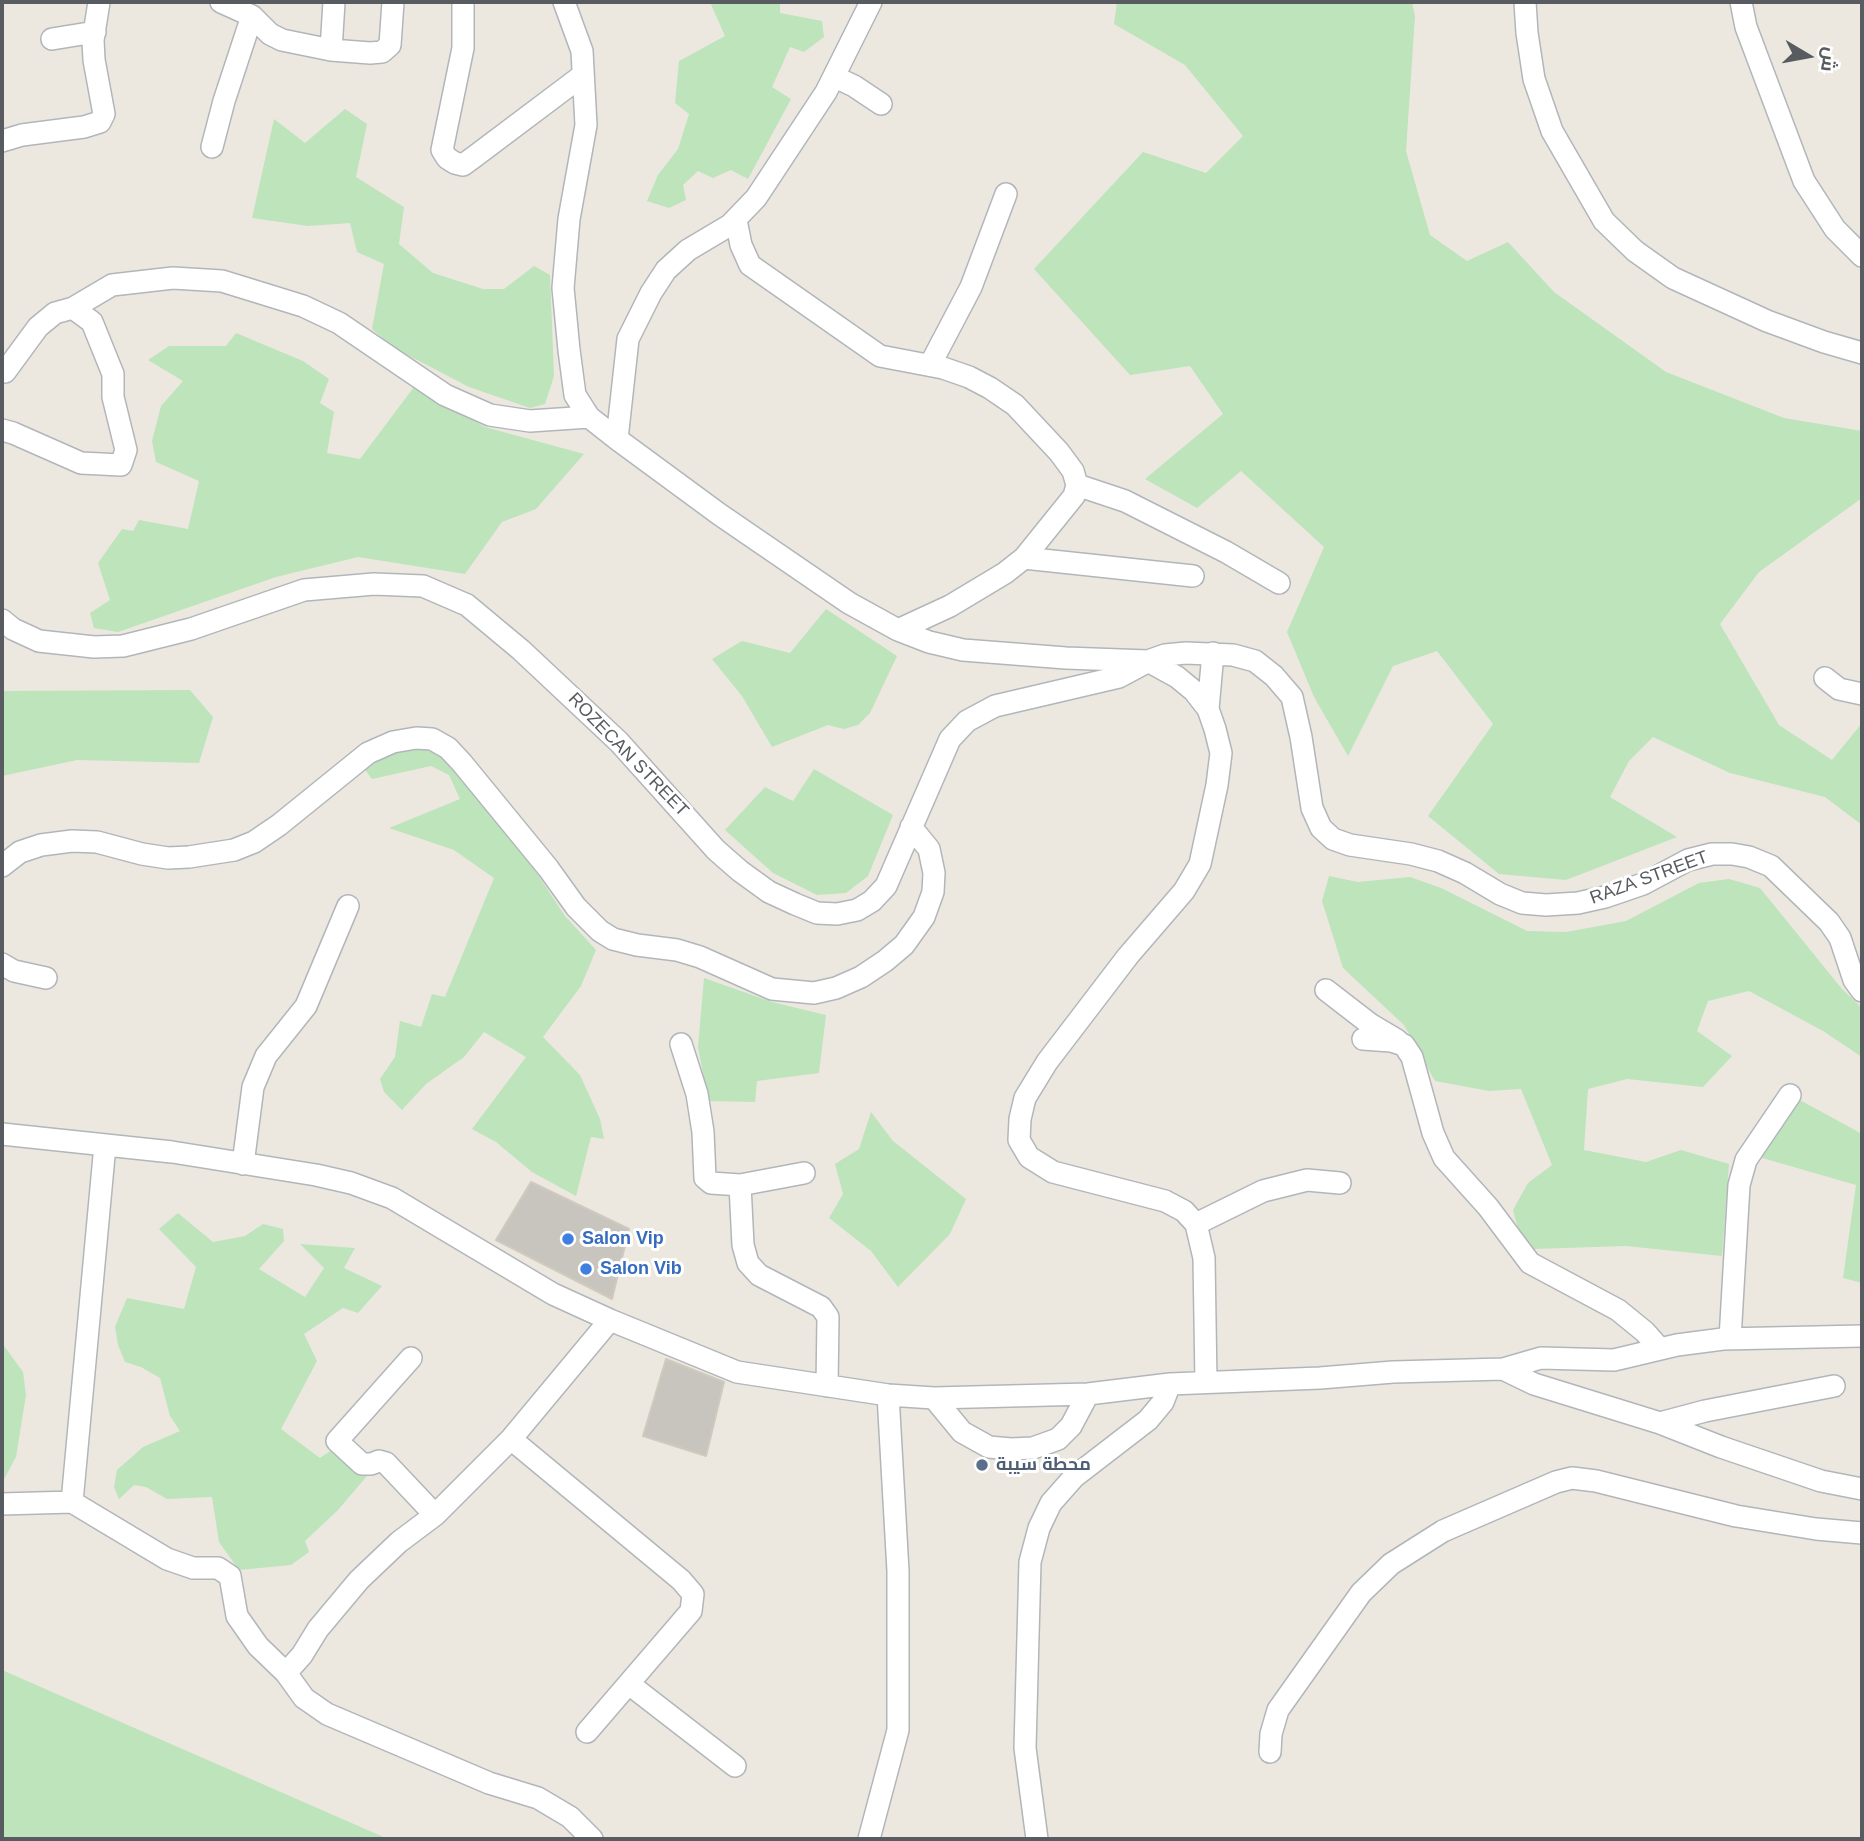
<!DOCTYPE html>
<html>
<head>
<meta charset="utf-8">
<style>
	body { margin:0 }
	#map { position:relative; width:1864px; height:1841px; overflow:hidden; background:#ece8df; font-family:Helvetica,Cairo,sans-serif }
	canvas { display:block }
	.frame { position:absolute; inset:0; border:4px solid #585c61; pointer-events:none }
	.north { position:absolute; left:1773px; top:21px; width:70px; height:70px; -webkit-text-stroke:5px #fff; paint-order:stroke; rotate:100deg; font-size:19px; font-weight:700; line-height:28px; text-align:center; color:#585c61 }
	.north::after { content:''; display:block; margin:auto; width:24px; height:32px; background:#585c61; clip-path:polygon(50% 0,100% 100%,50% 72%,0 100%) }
</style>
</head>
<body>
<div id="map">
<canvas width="1864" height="1841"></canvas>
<div class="frame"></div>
<div class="north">ش</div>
</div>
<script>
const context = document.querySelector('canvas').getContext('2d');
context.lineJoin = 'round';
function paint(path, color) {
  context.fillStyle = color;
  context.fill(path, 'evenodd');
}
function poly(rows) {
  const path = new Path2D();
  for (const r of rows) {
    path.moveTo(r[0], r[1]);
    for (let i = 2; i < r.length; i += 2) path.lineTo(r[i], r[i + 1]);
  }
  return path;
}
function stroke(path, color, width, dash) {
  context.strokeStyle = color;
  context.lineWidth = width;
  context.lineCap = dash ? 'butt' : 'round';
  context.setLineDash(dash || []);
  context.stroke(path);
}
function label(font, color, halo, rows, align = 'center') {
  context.font = font + ' Helvetica,Cairo,sans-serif';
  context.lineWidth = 6;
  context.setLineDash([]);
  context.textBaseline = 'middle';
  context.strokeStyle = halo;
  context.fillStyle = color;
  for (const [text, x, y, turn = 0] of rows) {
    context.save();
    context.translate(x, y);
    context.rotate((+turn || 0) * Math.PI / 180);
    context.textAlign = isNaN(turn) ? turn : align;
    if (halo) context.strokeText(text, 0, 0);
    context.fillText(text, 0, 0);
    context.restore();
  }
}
paint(poly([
	[710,2,780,2,780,13,822,21,824,37,804,52,790,47,772,87,791,99,748,179,731,170,713,178,698,171,683,185,686,200,669,208,647,201,658,175,678,149,689,114,675,103,679,61,725,36],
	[1117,2,1412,2,1415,16,1406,151,1430,235,1467,261,1508,242,1554,292,1666,372,1784,418,1862,431,1862,498,1759,572,1720,624,1779,725,1832,760,1862,723,1862,825,1825,797,1730,773,1653,737,1629,761,1610,797,1677,837,1566,880,1499,874,1428,816,1493,724,1437,651,1393,666,1348,756,1314,697,1287,632,1324,547,1241,471,1197,508,1145,479,1223,414,1190,366,1130,375,1034,269,1143,152,1206,173,1243,136,1185,65,1114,24],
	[345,109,367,124,356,177,404,207,399,244,433,273,483,289,504,289,534,266,550,275,554,376,545,404,530,408,469,387,394,348,372,329,384,264,357,252,350,223,308,226,252,218,274,119,305,143],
	[236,333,303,361,329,379,320,403,334,412,327,453,360,459,414,387,485,427,584,454,536,509,502,522,465,574,358,557,276,577,118,632,94,628,90,613,110,600,98,563,122,529,133,531,139,520,188,529,199,481,156,462,152,441,161,406,183,381,148,360,169,346,226,346],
	[826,609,897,656,870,713,858,725,844,729,828,725,772,747,742,696,712,659,742,641,790,653],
	[190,690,213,717,199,763,77,760,2,776,2,691],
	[422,746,441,754,469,788,534,869,565,916,596,950,581,986,543,1037,580,1075,600,1119,604,1139,591,1137,576,1196,532,1172,496,1142,472,1129,526,1057,484,1032,464,1057,426,1084,402,1110,384,1092,380,1079,395,1057,400,1021,421,1027,432,994,445,997,494,878,454,850,389,828,460,799,449,775,431,766,372,779,362,766,393,750],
	[814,769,893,815,868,876,846,893,817,895,773,873,725,830,765,787,793,801],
	[1329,876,1358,882,1410,877,1441,888,1527,931,1566,932,1626,921,1699,883,1729,879,1760,888,1842,989,1862,1008,1862,1057,1823,1031,1749,991,1708,1001,1697,1031,1732,1056,1703,1087,1627,1079,1588,1089,1584,1150,1646,1162,1681,1150,1729,1164,1722,1256,1626,1246,1534,1249,1519,1233,1513,1210,1528,1183,1552,1165,1521,1089,1489,1091,1435,1081,1404,1025,1343,968,1322,901],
	[704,978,772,1002,826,1015,819,1073,757,1081,755,1102,708,1101,698,1047],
	[1798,1099,1862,1134,1862,1283,1843,1278,1856,1185,1759,1157],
	[871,1112,893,1141,966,1199,950,1234,898,1287,871,1251,829,1218,843,1194,835,1164,859,1149],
	[178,1213,213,1242,245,1236,263,1224,283,1229,284,1241,259,1269,305,1297,324,1268,300,1244,355,1248,344,1268,382,1286,358,1313,343,1308,304,1334,317,1361,281,1429,320,1458,330,1451,341,1458,346,1454,367,1476,338,1510,305,1541,309,1552,291,1565,239,1570,219,1542,212,1497,167,1499,146,1487,134,1485,119,1499,114,1487,117,1470,143,1447,180,1431,170,1416,160,1378,141,1367,125,1362,118,1345,115,1327,127,1298,184,1309,196,1267,159,1229],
	[2,1343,23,1372,26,1395,16,1457,2,1483],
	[2,1670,388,1839,2,1839]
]), '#bde4bb');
const building = poly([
	[531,1182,629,1229,612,1299,496,1240,531,1182],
	[666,1359,724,1382,706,1456,643,1436,666,1359]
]);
paint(building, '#c8c5bf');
stroke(building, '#d0cabe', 2);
const minor = poly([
	[221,2,252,16,270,34,282,40,331,50,370,53,382,52,390,45,393,2],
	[463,2,463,48,442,150,447,158,455,163,463,165,474,157,583,75],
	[564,2,582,51,586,125,569,219,563,288,569,350,575,395,589,417,617,439,719,514,849,603,898,630,929,642,963,650,1066,658,1148,661,1165,655,1186,653,1233,655,1255,661,1274,676,1292,697,1301,737,1312,808,1321,828,1333,839,1350,845,1411,854,1438,861,1465,873,1500,894,1522,903,1546,905,1578,903,1605,897,1643,884,1688,860,1712,854,1732,854,1749,857,1771,866,1829,922,1840,938,1854,980,1862,991],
	[1525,2,1527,33,1534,79,1552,131,1604,221,1635,251,1673,278,1767,321,1824,342,1862,353],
	[1741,2,1746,27,1804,181,1835,229,1862,256],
	[52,39,95,32],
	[331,50,334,2],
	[835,77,854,86,881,104],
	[2,141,22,135,84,127,100,122,104,114,94,60,93,40,99,2],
	[212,147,224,101,252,16],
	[736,220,741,245,750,265,880,356,943,368,969,377,990,388,1015,405,1059,452,1073,471,1077,485,1074,496,1024,558,1005,573,950,606,898,630],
	[930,365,971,287,1006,194],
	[5,372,38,327,55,313,73,308],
	[2,430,13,433,81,463,121,465,126,450,113,397,113,374,92,322,73,308,112,285,173,278,222,281,303,306,339,323,445,395,490,415,530,421,589,417],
	[617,439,628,339,651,293,666,270,688,250,730,225,756,198,826,92,871,2],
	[1077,485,1125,501,1226,552,1279,583],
	[1024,558,1193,576],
	[2,620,13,629,39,641,94,647,123,646,191,629,304,590,374,584,423,586,467,605,521,650,619,742,716,850,740,871,769,892,795,904,817,913,837,914,857,910,872,901,886,886,950,739,967,721,995,706,1119,677,1147,662],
	[1148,661,1177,677,1194,691,1208,709,1215,729,1221,753,1217,785,1200,864,1184,891,1128,956,1047,1062,1025,1098,1020,1119,1019,1140,1029,1157,1053,1172,1165,1201,1184,1211,1196,1224,1204,1258,1206,1382],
	[1825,678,1839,689,1862,694],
	[1208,709,1213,653],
	[2,866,20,852,41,845,72,841,97,842,142,854,168,858,189,857,234,850,254,842,279,825,368,753,393,742,416,738,432,739,448,748,462,763,548,868,576,907,600,931,613,939,637,945,677,950,700,957,772,989,814,993,836,988,861,977,885,961,904,945,924,917,933,892,934,873,929,849,911,827],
	[2,964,14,971,46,978],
	[1326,990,1370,1024,1397,1040],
	[1363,1039,1391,1041,1404,1045,1412,1057,1433,1133,1444,1158,1488,1207,1530,1263,1618,1310,1645,1332,1660,1349],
	[681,1044,697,1094,703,1132,705,1178,711,1183,740,1185,804,1173],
	[2,1134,172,1152,316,1175,351,1183,392,1198,553,1294,610,1320,737,1372,888,1395,934,1398,1088,1394,1170,1384,1320,1378,1393,1372,1503,1369,1541,1358,1614,1360,1677,1345,1723,1339,1862,1336],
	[243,1164,253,1087,266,1056,306,1006,348,906],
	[740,1185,743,1245,748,1263,759,1275,821,1307,828,1317,827,1386],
	[1196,1224,1263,1191,1307,1180,1340,1183],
	[1730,1339,1739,1185,1746,1160,1790,1095],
	[411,1358,337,1441,362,1464,371,1464,379,1461,386,1463,435,1515],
	[1503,1369,1534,1384,1660,1423,1721,1447,1821,1481,1862,1489],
	[934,1398,962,1432,989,1447,1011,1449,1033,1448,1058,1439,1071,1426,1088,1394],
	[1660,1423,1705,1411,1834,1386],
	[511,1439,681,1580,693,1594,691,1611,587,1732],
	[72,1502,105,1145],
	[2,1504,72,1502,167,1559,193,1568,218,1568,230,1576,237,1616,258,1646,286,1673,302,1655,318,1629,359,1580,399,1542,435,1515,511,1439,610,1320],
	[286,1673,304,1698,327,1714,489,1783,538,1798,570,1817,592,1839],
	[629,1684,735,1766],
	[1270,1752,1271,1734,1278,1710,1361,1593,1391,1564,1443,1531,1556,1482,1572,1478,1596,1481,1736,1516,1816,1529,1862,1533],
	[869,1839,898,1730,898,1571,888,1395],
	[1037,1839,1025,1748,1030,1562,1039,1528,1051,1503,1074,1477,1148,1420,1163,1402,1170,1384]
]);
stroke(minor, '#b2b6ba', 24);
stroke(minor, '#fff', 21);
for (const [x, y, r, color] of [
	[568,1239,7,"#3f7fe0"],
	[586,1269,7,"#3f7fe0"],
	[982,1465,7,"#5c6f8a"]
]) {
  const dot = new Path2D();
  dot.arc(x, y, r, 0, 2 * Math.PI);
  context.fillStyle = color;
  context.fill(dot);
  stroke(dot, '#fff', 2.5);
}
label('18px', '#585c61', '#fff', [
	["ROZECAN STREET",628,755,46],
	["RAZA STREET",1649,878,-20]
]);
label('bold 18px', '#366cbe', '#fff', [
	["Salon Vip",582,1239],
	["Salon Vib",600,1269]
], 'left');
label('bold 18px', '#4e5e75', '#fff', [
	["محطة سيبة",996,1465]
], 'left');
</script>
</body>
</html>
